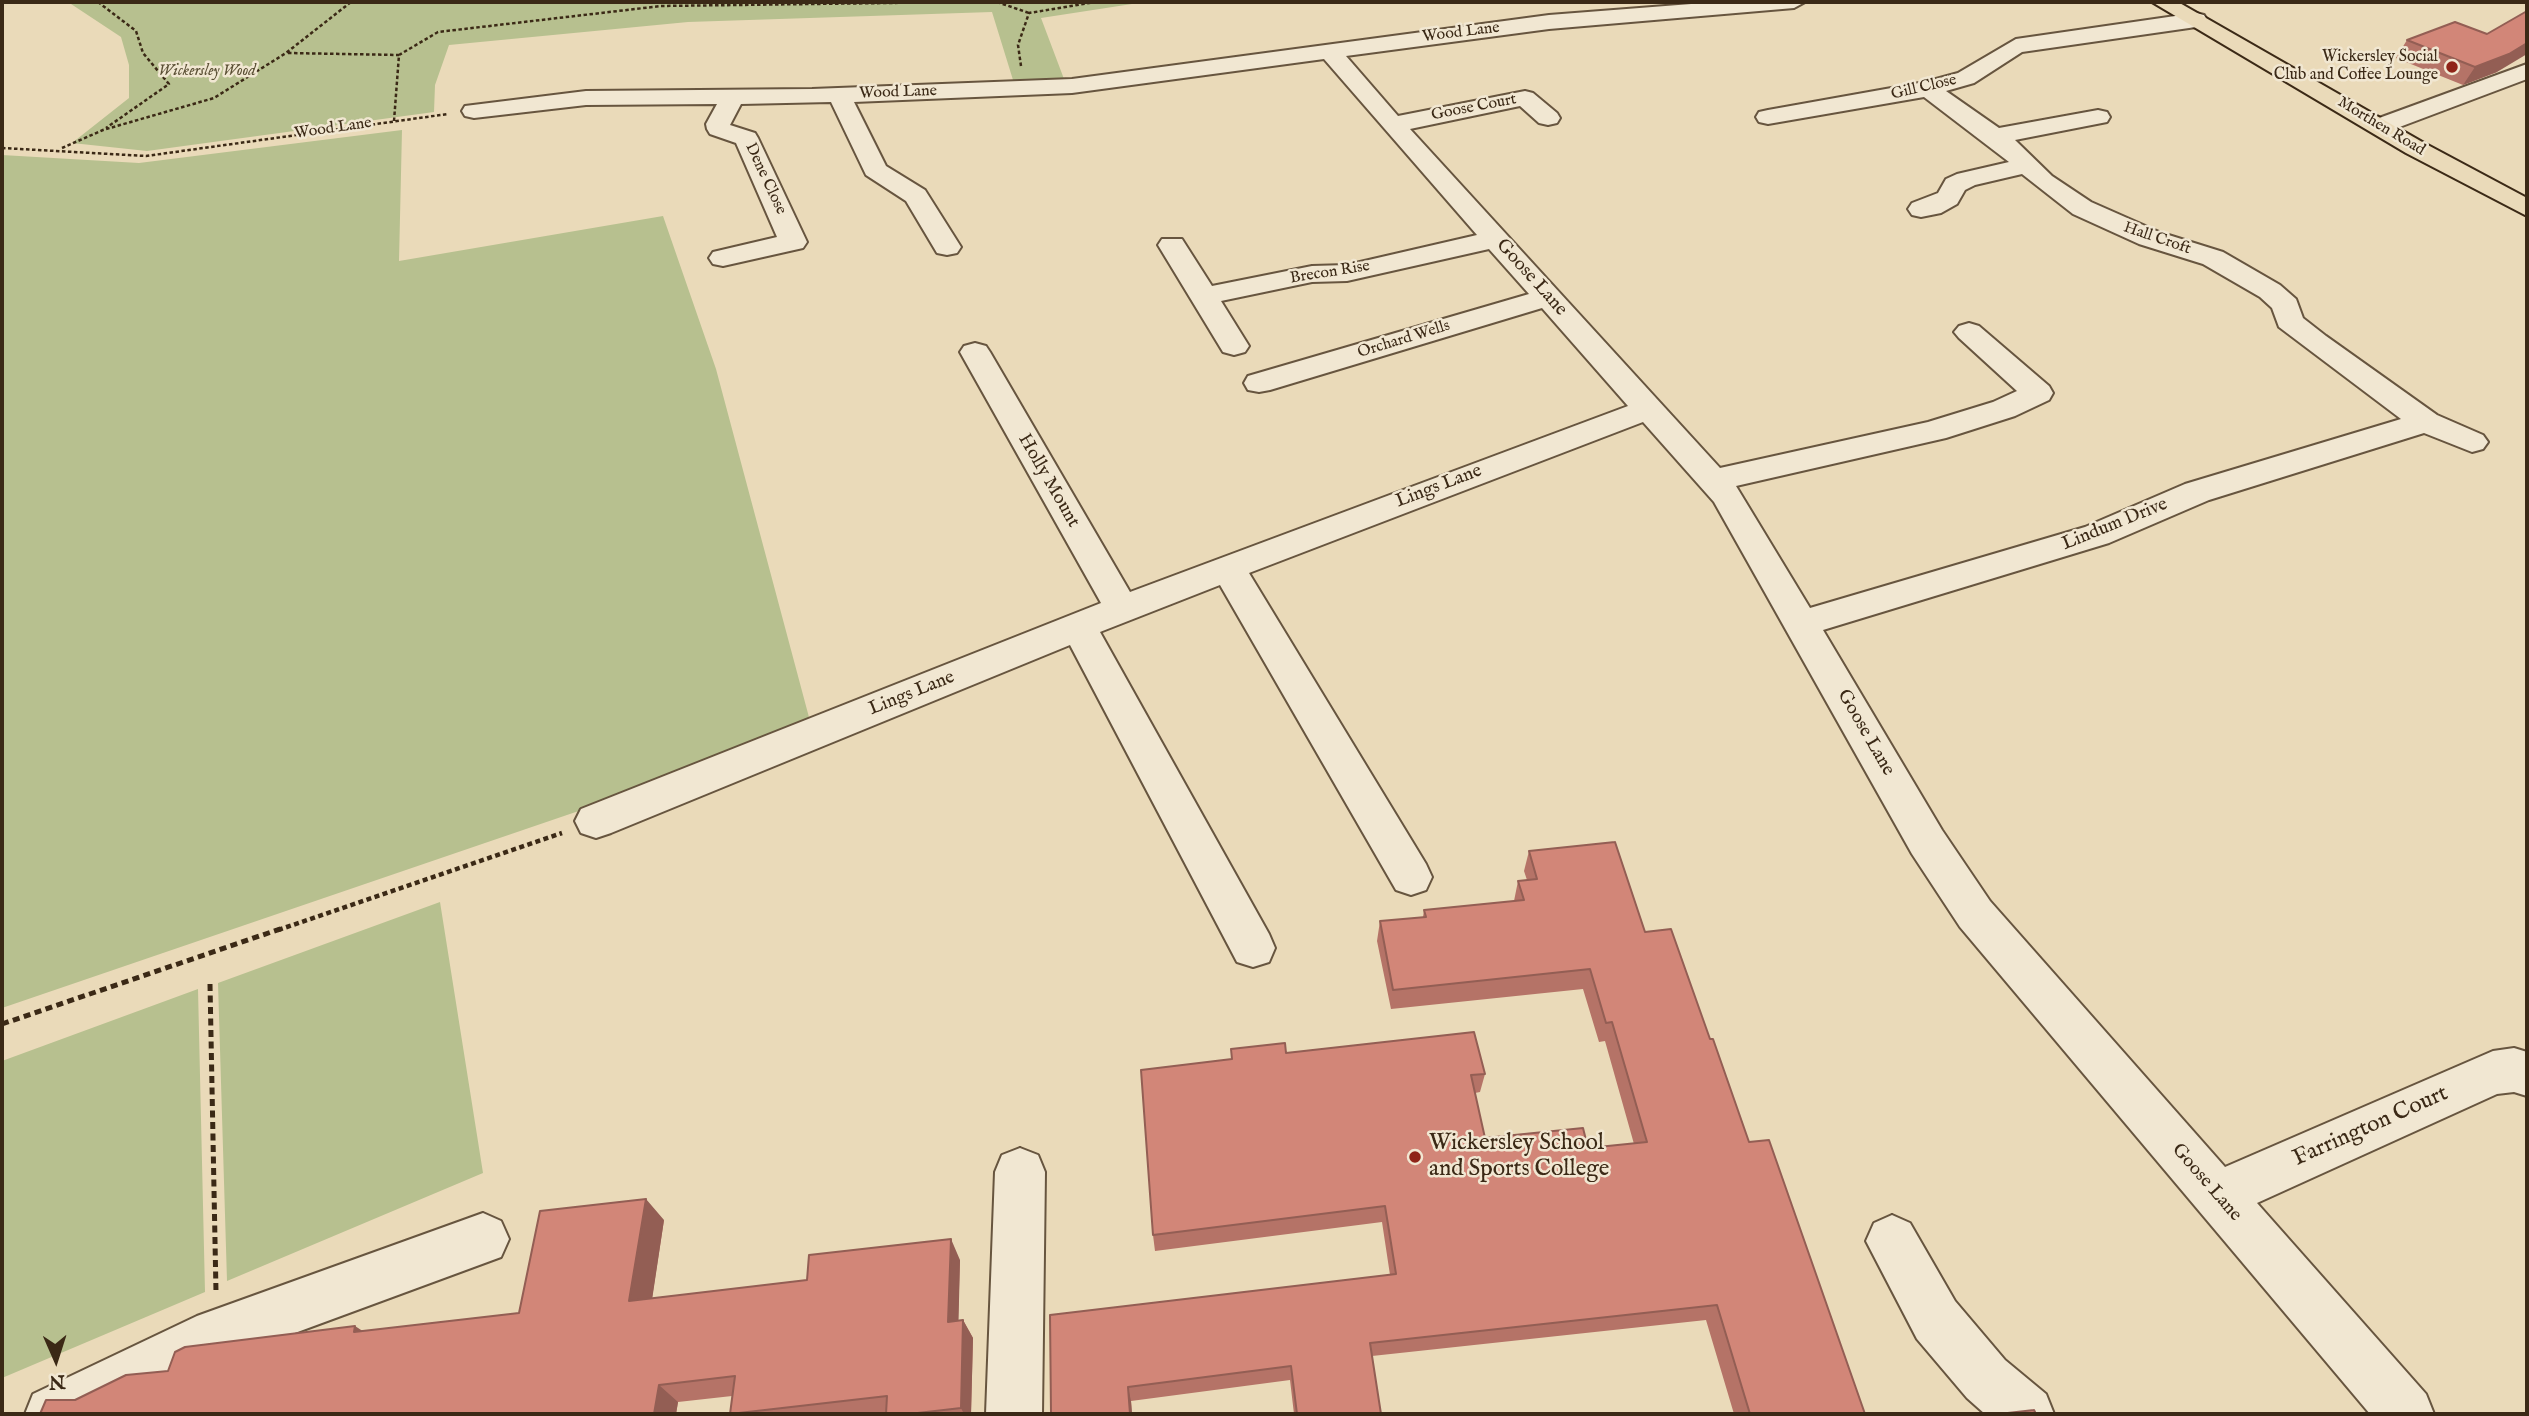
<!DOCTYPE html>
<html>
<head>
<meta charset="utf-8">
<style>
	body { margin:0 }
	#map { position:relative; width:2529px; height:1416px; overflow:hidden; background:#eadab9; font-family:"IM FELL English",serif }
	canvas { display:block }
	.frame { position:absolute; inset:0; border:4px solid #3b2916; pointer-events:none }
	.north { position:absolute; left:21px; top:1325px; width:70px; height:70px; -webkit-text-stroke:5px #f1e7d2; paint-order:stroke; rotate:177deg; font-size:19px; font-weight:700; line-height:28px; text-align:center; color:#3b2916 }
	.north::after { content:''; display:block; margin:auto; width:24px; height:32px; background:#3b2916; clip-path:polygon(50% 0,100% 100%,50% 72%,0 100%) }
</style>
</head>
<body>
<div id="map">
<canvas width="2529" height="1416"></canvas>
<div class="frame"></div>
<div class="north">N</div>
</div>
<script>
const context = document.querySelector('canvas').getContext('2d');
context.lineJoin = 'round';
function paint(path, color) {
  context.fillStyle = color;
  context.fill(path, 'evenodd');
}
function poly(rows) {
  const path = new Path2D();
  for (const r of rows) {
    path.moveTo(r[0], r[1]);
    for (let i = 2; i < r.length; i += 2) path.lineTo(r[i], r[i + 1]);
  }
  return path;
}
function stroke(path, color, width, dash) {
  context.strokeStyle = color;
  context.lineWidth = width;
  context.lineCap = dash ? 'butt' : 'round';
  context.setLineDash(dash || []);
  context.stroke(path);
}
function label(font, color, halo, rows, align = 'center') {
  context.font = font + ' "IM FELL English",serif';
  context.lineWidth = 5;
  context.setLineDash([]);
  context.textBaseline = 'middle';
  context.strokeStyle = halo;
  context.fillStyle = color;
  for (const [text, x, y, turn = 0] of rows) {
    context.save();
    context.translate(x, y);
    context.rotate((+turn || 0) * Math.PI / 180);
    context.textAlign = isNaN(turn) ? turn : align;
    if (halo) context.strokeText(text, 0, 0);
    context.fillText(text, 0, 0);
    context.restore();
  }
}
paint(poly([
	[68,2,1145,2,1041,18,1064,79,1013,80,992,12,688,22,449,45,435,85,434,112,147,151,72,143,129,98,129,65,121,37],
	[402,130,399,261,663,216,716,369,810,721,605,802,2,1008,2,155,139,163],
	[440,902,483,1173,227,1281,218,983],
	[198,989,205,1292,2,1378,2,1061]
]), '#b7c08f');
const minor = poly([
	[1717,2,1805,2,1794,8,1549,29,1346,56,1398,116,1525,91,1533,93,1557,113,1560,118,1557,123,1548,125,1539,123,1520,106,1410,129,1720,468,1928,422,1993,402,2017,391,1959,338,1954,332,1959,326,1969,323,1979,326,2049,386,2053,393,2049,400,2015,416,1946,438,1736,486,1810,608,2085,527,2185,484,2401,419,2279,327,2272,308,2260,297,2203,264,2139,244,2073,214,2022,174,1975,185,1965,190,1957,204,1941,213,1921,217,1912,215,1908,209,1912,203,1938,193,1946,179,1957,174,2009,162,1924,97,1768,124,1759,122,1756,117,1759,112,1768,110,1925,82,1958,73,2016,39,2196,13,2204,15,2207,20,2196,27,2022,52,1974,83,1946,91,1999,128,2098,110,2107,112,2110,117,2107,122,2015,140,2052,176,2091,202,2159,232,2223,252,2280,285,2296,299,2303,318,2326,336,2437,415,2483,435,2488,442,2483,449,2472,452,2424,433,2209,500,2109,543,1823,630,1942,830,1990,901,2225,1167,2493,1051,2514,1048,2527,1052,2527,1096,2514,1092,2497,1094,2257,1203,2426,1394,2434,1414,2370,1414,1960,927,1912,854,1714,502,1643,422,1249,573,1426,864,1432,877,1426,890,1411,895,1396,890,1220,585,1100,632,1269,934,1275,948,1269,962,1253,967,1237,962,1070,645,611,833,596,838,581,833,575,821,581,809,1101,603,960,352,964,346,975,343,986,346,990,352,1130,592,1628,406,1542,308,1270,390,1259,392,1248,390,1244,383,1248,376,1529,294,1489,249,1347,281,1312,282,1221,301,1249,346,1245,352,1234,355,1223,352,1158,245,1162,239,1182,239,1212,286,1312,266,1347,265,1477,235,1324,59,1072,93,854,102,886,166,925,190,961,247,957,253,947,255,937,253,906,201,866,175,831,102,741,104,730,125,755,133,758,138,807,242,803,248,723,266,713,264,709,258,713,252,777,237,736,143,710,134,707,129,706,124,717,104,586,105,474,118,465,116,462,111,465,106,586,91,812,89,1072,79,1549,15,1717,2],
	[2527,64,2527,79,2389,131,2371,131,2368,126,2371,121,2527,64],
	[1020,1148,1038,1155,1045,1172,1042,1414,986,1414,995,1172,1002,1155,1020,1148],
	[483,1213,501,1221,509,1239,501,1257,227,1358,112,1414,25,1414,33,1394,197,1316,483,1213],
	[1892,1215,1910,1223,1955,1301,2005,1360,2046,1394,2054,1414,1985,1414,1967,1398,1917,1339,1866,1241,1874,1223,1892,1215]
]);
const major = poly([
	[2152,2,2178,2,2424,143,2527,198,2527,216,2406,153,2152,2]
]);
stroke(minor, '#67553f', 4);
stroke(major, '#3b2916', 4);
stroke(poly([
	[98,2,136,31,143,53,169,84,106,128],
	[997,2,1029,13],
	[288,53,399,55],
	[1021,66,1018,45,1029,13,1095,2],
	[394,121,399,55,438,32,661,6,963,2],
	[2,148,146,156,448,114],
	[62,148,103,130,214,98,286,53,351,2]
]), '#3b2916', 2.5, [3.5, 2.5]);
stroke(poly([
	[278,930,562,833]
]), '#3b2916', 4.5, [5, 3.5]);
stroke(poly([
	[210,984,216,1292],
	[2,1024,283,928]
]), '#3b2916', 5, [7, 4.5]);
paint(minor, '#f1e7d2');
paint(major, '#eadab9');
paint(poly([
	[2407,40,2497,72,2463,85,2396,58],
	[1529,851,1645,932,1710,1039,1749,1142,1865,1414,1734,1414,1706,1320,1372,1356,1381,1414,1294,1414,1290,1380,1131,1401,1132,1414,1051,1414,1390,1275,1382,1222,1155,1251,1153,1235,1231,1059,1231,1049,1286,1053,1485,1074,1480,1092,1475,1093,1485,1138,1588,1148,1634,1144,1605,1041,1599,1042,1583,989,1391,1009,1377,941,1380,921,1423,917,1424,910,1514,901,1518,881,1527,880,1524,871],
	[664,1220,652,1298,807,1280,960,1260,958,1321,963,1320,973,1338,971,1414,730,1414,732,1396,678,1402,676,1414,40,1414,75,1400,168,1371,363,1331,519,1313]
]), '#b57367');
paint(poly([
	[2527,43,2527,54,2497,72,2463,85,2475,67],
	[646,1199,664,1220,649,1320,629,1301],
	[951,1239,960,1260,958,1341,948,1322],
	[963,1320,973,1338,971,1414,964,1414,961,1408],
	[355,1326,384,1345,354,1332],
	[659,1385,678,1402,676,1414,654,1414],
	[1128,1387,1131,1401,1132,1414,1130,1414]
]), '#935e54');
const building = poly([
	[2527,11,2527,43,2509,54,2475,67,2407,40,2455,22,2487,34,2527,11],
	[1615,842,1645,932,1671,929,1710,1039,1713,1039,1749,1142,1769,1140,1865,1414,1750,1414,1717,1305,1370,1343,1381,1414,1297,1414,1291,1366,1128,1387,1130,1414,1051,1414,1050,1315,1396,1274,1385,1206,1153,1235,1141,1070,1232,1059,1231,1049,1285,1043,1286,1053,1474,1032,1485,1074,1471,1075,1485,1138,1583,1128,1588,1148,1647,1142,1612,1022,1606,1023,1590,969,1393,990,1380,921,1426,917,1424,910,1524,900,1518,881,1537,879,1529,851,1615,842],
	[646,1199,629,1301,807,1280,809,1255,951,1239,948,1322,963,1320,961,1408,909,1414,886,1414,887,1396,730,1414,735,1376,659,1385,654,1414,40,1414,46,1400,75,1400,126,1375,168,1371,175,1352,185,1347,355,1326,354,1332,519,1313,540,1211,646,1199],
	[2034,1410,2036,1414,1999,1414,2034,1410]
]);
paint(building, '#d28678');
stroke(building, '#935e54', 2);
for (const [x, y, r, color] of [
	[2452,67,7,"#8f2418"],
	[1415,1157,7,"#8f2418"]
]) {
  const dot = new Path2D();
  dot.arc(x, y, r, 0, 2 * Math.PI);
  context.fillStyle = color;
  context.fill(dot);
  stroke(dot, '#f1e7d2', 2.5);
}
label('16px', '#3b2916', '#f1e7d2', [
	["Wood Lane",1461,33,-7],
	["Gill Close",1924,88,-13],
	["Wood Lane",898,93,-2],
	["Goose Court",1474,108,-11],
	["Morthen Road",2381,127,31],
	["Wood Lane",333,129,-8],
	["Dene Close",765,179,65],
	["Hall Croft",2157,239,19],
	["Brecon Rise",1330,273,-9],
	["Orchard Wells",1404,340,-17]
]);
label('16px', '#3b2916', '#f1e7d2', [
	["Wickersley Social",2438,58],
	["Club and Coffee Lounge",2438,76]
], 'right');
label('italic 16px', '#5a4f34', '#f1e7d2', [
	["Wickersley Wood",207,72]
]);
label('19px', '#3b2916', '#f1e7d2', [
	["Goose Lane",1531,278,48],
	["Holly Mount",1048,481,60],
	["Lings Lane",1439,487,-21],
	["Lindum Drive",2115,525,-22],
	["Lings Lane",912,694,-22],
	["Goose Lane",1865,733,60],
	["Goose Lane",2206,1183,49]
]);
label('23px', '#3b2916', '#f1e7d2', [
	["Farrington Court",2371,1127,-24]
]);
label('23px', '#3b2916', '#f1e7d2', [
	["Wickersley School",1429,1144],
	["and Sports College",1429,1170]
], 'left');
</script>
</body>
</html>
